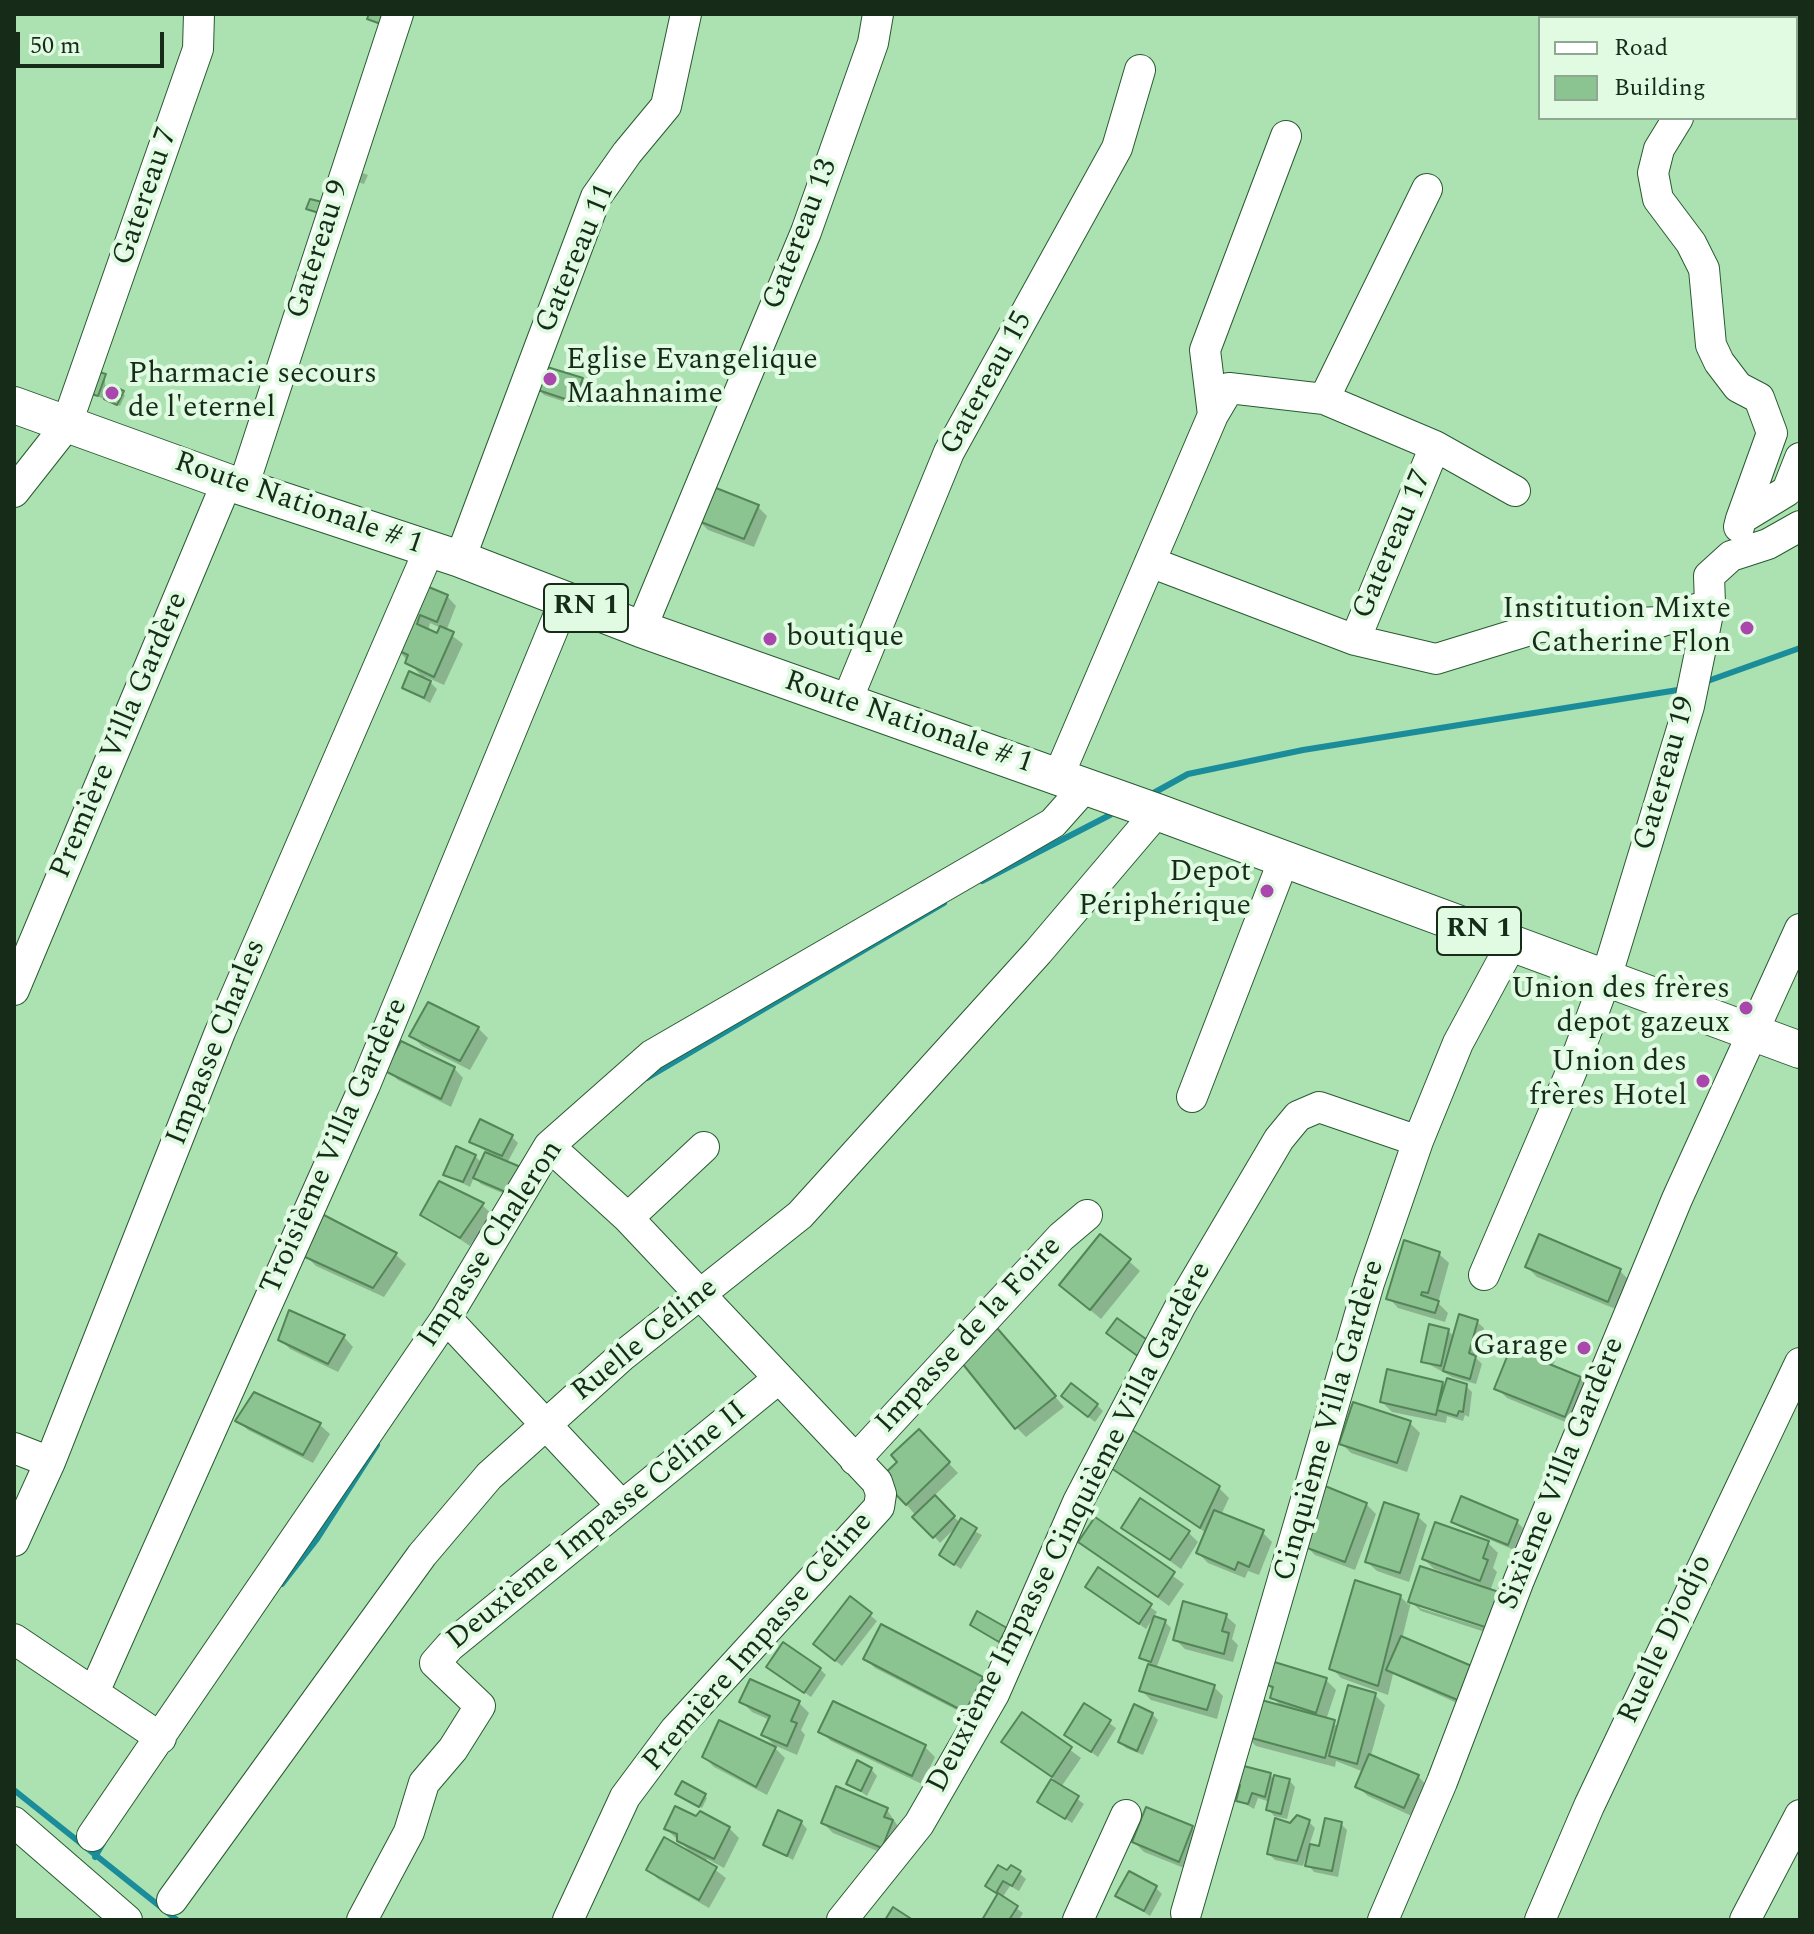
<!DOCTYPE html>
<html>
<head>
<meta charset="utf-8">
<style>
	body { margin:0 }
	#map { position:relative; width:1814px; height:1934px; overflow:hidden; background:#ace2b1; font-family:Spectral,serif }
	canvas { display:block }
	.frame { position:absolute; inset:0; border:16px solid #162c19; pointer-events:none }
	.legend { position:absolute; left:1538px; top:16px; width:260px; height:104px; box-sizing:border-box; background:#e0fbe2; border:2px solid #8fa892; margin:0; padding:10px 14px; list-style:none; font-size:24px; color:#162c19 }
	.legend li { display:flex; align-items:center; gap:16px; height:40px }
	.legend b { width:40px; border:2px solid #8fa892 }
	.scale { position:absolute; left:16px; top:32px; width:148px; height:36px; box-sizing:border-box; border:4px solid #162c19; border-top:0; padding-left:10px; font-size:24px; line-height:28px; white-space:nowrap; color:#162c19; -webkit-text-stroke:6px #e0fbe2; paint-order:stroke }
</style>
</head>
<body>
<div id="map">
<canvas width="1814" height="1934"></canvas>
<div class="frame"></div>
<ul class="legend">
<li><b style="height:10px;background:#fff"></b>Road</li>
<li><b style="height:22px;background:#8bc490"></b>Building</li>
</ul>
<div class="scale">50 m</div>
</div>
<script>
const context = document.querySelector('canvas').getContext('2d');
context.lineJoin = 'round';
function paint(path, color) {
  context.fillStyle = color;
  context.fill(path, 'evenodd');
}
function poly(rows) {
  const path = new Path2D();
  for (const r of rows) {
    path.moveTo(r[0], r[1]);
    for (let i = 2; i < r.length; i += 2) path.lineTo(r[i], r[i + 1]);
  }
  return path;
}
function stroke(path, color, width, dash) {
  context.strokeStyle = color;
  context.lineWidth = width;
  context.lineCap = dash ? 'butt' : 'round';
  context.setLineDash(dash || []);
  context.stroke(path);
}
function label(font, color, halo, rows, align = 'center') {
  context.font = font + ' Spectral,serif';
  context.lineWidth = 8;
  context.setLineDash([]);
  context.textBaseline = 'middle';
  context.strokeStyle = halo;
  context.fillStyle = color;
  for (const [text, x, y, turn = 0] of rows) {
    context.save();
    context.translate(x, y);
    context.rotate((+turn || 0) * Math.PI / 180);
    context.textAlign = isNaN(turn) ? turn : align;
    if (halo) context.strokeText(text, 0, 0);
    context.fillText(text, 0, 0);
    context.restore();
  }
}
paint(poly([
	[355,170,368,175,364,184,355,181],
	[105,376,105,385,125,395,120,406,90,393],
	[582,380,588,386,580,407,544,395,538,389],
	[758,507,767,516,754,547,708,530,698,520],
	[420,586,447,596,456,606,446,631,463,644,444,685,424,676,437,689,430,703,404,688,424,679,397,649],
	[430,623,441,628,438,636,428,631],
	[478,1028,488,1038,470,1070,422,1046,412,1036],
	[454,1068,463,1078,451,1107,398,1080,388,1071],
	[512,1137,518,1143,507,1163,514,1198,481,1184,474,1177,470,1187,446,1175,475,1156,482,1163,487,1152,472,1142],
	[482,1205,492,1214,470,1246,422,1214],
	[323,1217,396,1255,406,1264,384,1297,316,1266,306,1256],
	[1101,1236,1140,1271,1101,1319,1071,1294],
	[1439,1254,1449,1263,1438,1303,1448,1313,1445,1322,1398,1308,1389,1298],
	[1527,1267,1620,1271,1630,1281,1618,1310,1537,1277],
	[1477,1322,1484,1328,1475,1357,1482,1364,1476,1384,1452,1377,1423,1361,1448,1331,1455,1337],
	[344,1337,353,1347,338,1372,290,1349,280,1339],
	[1007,1340,1064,1407,1026,1437,1017,1428],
	[1545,1351,1555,1361,1552,1367,1580,1378,1589,1388,1575,1426,1507,1398,1497,1388],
	[1442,1383,1446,1387,1466,1386,1472,1392,1469,1417,1465,1415,1463,1421,1447,1416,1446,1423,1392,1412,1382,1402],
	[255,1395,320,1425,330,1434,313,1463,248,1430,238,1421],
	[1069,1402,1097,1405,1103,1411,1095,1422],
	[1410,1423,1420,1433,1407,1472,1351,1453,1341,1443],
	[919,1432,958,1473,934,1496,961,1524,982,1535,961,1569,941,1555,957,1526,940,1543,883,1478,900,1462],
	[1111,1465,1219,1488,1229,1498,1221,1515,1262,1532,1272,1542,1259,1575,1248,1571,1245,1578,1208,1563,1198,1553,1206,1533],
	[1366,1504,1376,1514,1355,1570,1315,1555,1305,1545],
	[1417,1516,1427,1525,1409,1582,1377,1571,1367,1562],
	[1095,1520,1184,1584,1169,1606,1081,1542],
	[1453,1521,1517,1522,1523,1528,1514,1550,1460,1527],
	[1437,1524,1488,1543,1498,1553,1493,1568,1497,1572,1490,1591,1501,1595,1511,1605,1500,1637,1421,1611,1411,1602,1402,1639,1473,1669,1482,1678,1470,1709,1393,1674,1388,1695,1341,1678,1332,1668,1356,1583,1400,1596,1409,1605,1421,1569,1444,1577,1446,1573,1434,1569,1424,1559],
	[1420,1603,1501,1630,1500,1633,1420,1608],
	[1123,1527,1188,1532,1198,1542,1181,1569],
	[1099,1570,1157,1612,1146,1629,1087,1587],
	[851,1599,877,1621,842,1666,822,1650],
	[1226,1616,1236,1625,1232,1639,1238,1645,1233,1662,1185,1649,1175,1639],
	[1165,1622,1171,1628,1156,1669,1214,1687,1223,1696,1217,1719,1151,1700,1141,1690,1150,1664,1141,1657],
	[882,1627,982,1679,992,1689,976,1720,875,1668,866,1659],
	[820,1669,826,1675,811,1697,775,1672],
	[1326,1680,1336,1690,1326,1720,1339,1727,1375,1695,1385,1705,1371,1755,1418,1776,1427,1786,1414,1817,1368,1796,1358,1787,1364,1772,1336,1761,1335,1767,1256,1746,1246,1736,1283,1708,1272,1697,1274,1691,1266,1683],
	[742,1702,799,1703,809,1713,801,1730,805,1735,797,1755,774,1745,764,1735,770,1720,752,1712],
	[1084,1705,1116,1728,1098,1757,1067,1735],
	[1152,1714,1158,1720,1143,1755,1126,1748,1120,1742],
	[1023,1715,1081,1758,1061,1787,1084,1804,1072,1823,1040,1802,1054,1779,1004,1742],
	[821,1732,925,1747,935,1757,922,1784,831,1741],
	[775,1748,785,1758,767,1795,714,1767,704,1757],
	[871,1769,877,1776,867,1796,848,1783],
	[1270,1775,1275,1780,1289,1780,1295,1787,1287,1819,1274,1816,1268,1809,1270,1802,1258,1798,1254,1809,1238,1800,1241,1789,1233,1782],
	[680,1796,705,1796,707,1798,702,1808],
	[887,1810,902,1832,892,1857,833,1833,823,1823],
	[697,1819,729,1828,739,1838,724,1868,707,1859,705,1862,726,1878,709,1908,658,1879,648,1870,693,1854,666,1829],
	[801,1822,807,1829,793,1860,765,1845],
	[1309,1822,1315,1828,1309,1846,1320,1848,1341,1824,1347,1830,1338,1877,1314,1872,1308,1865,1311,1852,1308,1851,1303,1866,1275,1860,1269,1854,1291,1826],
	[1192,1828,1202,1838,1189,1870,1144,1852,1134,1842],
	[1012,1867,1026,1879,1019,1891,1010,1886,1002,1898,1023,1913,1019,1920,984,1920,999,1895,988,1886],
	[1156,1888,1162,1894,1150,1916,1118,1896]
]), '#0003');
stroke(poly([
	[1702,683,1800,648],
	[1148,796,1188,774,1303,750,1684,689],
	[982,881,1110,815],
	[647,1078,944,903],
	[282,1584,317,1539,377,1445],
	[14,1790,177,1920],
	[95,1857,103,1843]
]), '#1b8d9a', 6);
const building = poly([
	[369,14,385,14,381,24,367,19,369,14],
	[310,199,322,202,319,213,306,209,310,199],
	[544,366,583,378,574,402,535,389,544,366],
	[95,371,106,374,98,396,88,393,95,371],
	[111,385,124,391,117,405,104,399,111,385],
	[711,486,759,505,744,539,696,520,711,486],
	[419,583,448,595,437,622,420,615,417,624,437,633,440,626,454,632,434,677,405,663,408,655,395,649,419,583],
	[409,671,431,681,424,698,402,688,409,671],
	[428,1002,479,1027,460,1061,409,1036,428,1002],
	[401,1041,455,1067,441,1099,385,1071,401,1041],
	[480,1119,513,1135,502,1156,469,1142,480,1119],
	[456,1146,476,1155,463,1182,443,1175,456,1146],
	[485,1152,523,1168,508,1193,473,1178,485,1152],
	[439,1181,484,1203,460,1238,420,1215,439,1181],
	[322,1214,397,1253,373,1288,303,1256,322,1214],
	[1100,1234,1131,1259,1090,1310,1059,1285,1100,1234],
	[1539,1234,1621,1269,1608,1302,1525,1267,1539,1234],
	[1404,1240,1440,1252,1428,1293,1422,1292,1421,1295,1439,1301,1435,1313,1386,1299,1404,1240],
	[289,1310,345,1335,328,1364,278,1340,289,1310],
	[1459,1314,1478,1320,1469,1353,1476,1356,1470,1379,1443,1371,1459,1314],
	[1117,1318,1150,1342,1139,1357,1106,1333,1117,1318],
	[1429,1324,1449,1329,1441,1366,1421,1362,1429,1324],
	[997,1328,1056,1396,1015,1429,962,1363,997,1328],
	[1515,1337,1546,1349,1542,1361,1581,1377,1565,1417,1494,1389,1515,1337],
	[1387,1369,1443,1382,1436,1415,1380,1402,1387,1369],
	[1447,1378,1467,1384,1463,1412,1459,1411,1457,1416,1437,1410,1447,1378],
	[1071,1383,1098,1404,1088,1417,1061,1396,1071,1383],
	[254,1392,321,1423,303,1455,235,1421,254,1392],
	[1353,1402,1411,1421,1397,1463,1339,1444,1353,1402],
	[1129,1428,1220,1486,1200,1528,1108,1466,1129,1428],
	[919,1429,950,1462,906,1505,880,1478,897,1462,891,1455,919,1429],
	[1325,1486,1367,1503,1345,1562,1302,1546,1325,1486],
	[935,1495,955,1516,933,1538,912,1517,935,1495],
	[1461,1496,1518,1520,1508,1545,1451,1522,1461,1496],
	[1140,1498,1190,1531,1170,1560,1121,1528,1140,1498],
	[1384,1502,1419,1514,1400,1573,1365,1562,1384,1502],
	[1214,1510,1264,1530,1249,1567,1238,1562,1235,1570,1196,1553,1214,1510],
	[1095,1517,1175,1572,1158,1597,1078,1542,1095,1517],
	[961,1518,977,1528,954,1565,939,1555,961,1518],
	[1435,1522,1489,1541,1483,1558,1488,1560,1480,1581,1422,1559,1435,1522],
	[1420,1566,1502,1593,1491,1629,1408,1602,1420,1566],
	[1098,1567,1152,1604,1139,1624,1085,1587,1098,1567],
	[1355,1580,1401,1595,1378,1686,1329,1669,1355,1580],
	[850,1596,872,1613,835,1661,813,1644,850,1596],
	[1183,1601,1227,1614,1222,1631,1229,1633,1224,1654,1173,1640,1183,1601],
	[977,1611,1007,1628,999,1642,970,1625,977,1611],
	[1154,1616,1166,1620,1151,1662,1139,1658,1154,1616],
	[881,1624,983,1677,965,1712,863,1659,881,1624],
	[1401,1636,1474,1667,1460,1701,1386,1670,1401,1636],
	[783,1642,821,1668,804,1693,766,1667,783,1642],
	[1271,1661,1327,1678,1316,1713,1270,1698,1273,1687,1264,1684,1271,1661],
	[1148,1664,1215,1685,1207,1710,1139,1691,1148,1664],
	[750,1679,800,1701,791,1721,797,1723,787,1746,761,1735,770,1716,739,1702,750,1679],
	[1348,1685,1376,1693,1357,1764,1329,1756,1348,1685],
	[1254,1698,1335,1720,1325,1758,1244,1736,1254,1698],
	[833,1701,926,1745,912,1776,818,1732,833,1701],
	[1084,1703,1111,1720,1091,1752,1064,1735,1084,1703],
	[1134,1704,1153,1713,1137,1751,1118,1742,1134,1704],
	[1022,1712,1072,1747,1052,1777,1001,1742,1022,1712],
	[719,1720,776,1747,756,1787,702,1757,719,1720],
	[1369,1754,1419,1775,1404,1808,1355,1787,1369,1754],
	[857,1760,872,1768,861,1791,846,1784,857,1760],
	[1236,1764,1271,1773,1265,1797,1252,1793,1248,1804,1236,1801,1240,1785,1231,1782,1236,1764],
	[1274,1775,1290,1779,1281,1814,1266,1810,1274,1775],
	[1051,1779,1079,1796,1065,1819,1037,1802,1051,1779],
	[682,1781,706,1794,699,1807,675,1794,682,1781],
	[836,1786,888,1808,884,1817,893,1820,882,1848,821,1823,836,1786],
	[675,1806,696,1816,700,1811,730,1827,714,1859,677,1841,677,1834,664,1829,675,1806],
	[1146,1807,1193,1826,1179,1862,1132,1842,1146,1807],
	[778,1810,802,1821,787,1856,763,1845,778,1810],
	[1297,1815,1310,1820,1297,1861,1267,1854,1275,1818,1290,1823,1297,1815],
	[1325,1818,1342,1822,1332,1871,1305,1866,1310,1844,1319,1846,1325,1818],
	[664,1837,717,1867,699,1900,646,1870,664,1837],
	[998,1865,1007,1870,1011,1865,1021,1871,1012,1886,1003,1881,996,1893,985,1886,998,1865],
	[1129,1871,1157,1886,1144,1911,1115,1896,1129,1871],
	[998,1893,1018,1906,1009,1920,982,1920,998,1893],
	[893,1907,913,1920,885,1920,893,1907]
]);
paint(building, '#8bc490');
stroke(building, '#538558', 2);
const minor = poly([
	[1736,18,1738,14],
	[1678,118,1659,149,1653,173,1658,199,1691,243,1704,269,1711,345,1719,362,1738,387,1759,398,1772,433,1741,519],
	[1324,399,1427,189],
	[1213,415,1205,350,1286,136],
	[1435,446,1515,491],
	[243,487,398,14],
	[14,492,66,426,198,49,199,14],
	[1739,527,1741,519,1787,491,1800,458],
	[460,559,596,197,627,153,666,106,686,14],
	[1150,562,1355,640],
	[641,629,806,232,873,43,878,14],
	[846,703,949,452,1117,148,1140,70],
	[1058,777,1213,415,1229,388,1324,399,1435,446,1355,640,1436,659,1540,627,1660,622,1710,604],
	[14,990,227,482],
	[1192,1097,1284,859],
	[549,1146,628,1218,877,1482,881,1494,879,1507,675,1730,625,1797,568,1920],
	[628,1218,704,1147],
	[1484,1275,1572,1070,1606,978,1689,706,1710,604,1709,576,1731,556,1768,544,1800,526],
	[446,1318,622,1506],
	[14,1448,50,1462],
	[855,1460,1061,1237,1087,1215],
	[14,1541,50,1462,220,1032,429,550],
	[14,1639,161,1738],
	[95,1690,365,1085,565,600],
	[14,1822,127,1920],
	[92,1836,446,1318,549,1146,652,1055,1053,823,1085,787],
	[172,1900,422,1555,489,1476,621,1357,800,1215,1038,952,1157,812],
	[1186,1913,1369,1283,1418,1141,1458,1043,1512,943],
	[362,1920,409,1832,424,1783,453,1749,480,1706,435,1663,450,1646,778,1379],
	[842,1920,919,1824,994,1694,1078,1502,1181,1305,1279,1139,1298,1116,1319,1107,1418,1141],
	[1078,1920,1126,1815],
	[1383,1920,1442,1782,1519,1580,1677,1199,1800,929],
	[1540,1920,1589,1806,1800,1363],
	[1745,1920,1800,1815]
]);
const major = poly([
	[14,405,227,482,460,559,641,629,1157,812,1800,1050]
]);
stroke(minor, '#285a30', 32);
stroke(major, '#285a30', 38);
stroke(minor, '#fff', 30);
stroke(major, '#fff', 36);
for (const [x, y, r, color] of [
	[550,379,8,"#aa47ac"],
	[112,393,8,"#aa47ac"],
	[1747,628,8,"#aa47ac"],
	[770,639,8,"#aa47ac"],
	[1267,891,8,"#aa47ac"],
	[1746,1008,8,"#aa47ac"],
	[1703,1081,8,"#aa47ac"],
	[1584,1348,8,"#aa47ac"]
]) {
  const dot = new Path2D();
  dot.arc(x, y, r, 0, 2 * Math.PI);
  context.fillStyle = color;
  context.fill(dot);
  stroke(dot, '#e0fbe2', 3);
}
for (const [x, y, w] of [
	[586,608,84],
	[1479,931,84]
]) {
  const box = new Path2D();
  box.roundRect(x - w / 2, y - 24, w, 48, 6);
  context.fillStyle = '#e0fbe2';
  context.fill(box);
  stroke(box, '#162c19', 2);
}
label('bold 28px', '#162c19', null, [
	["RN 1",586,608],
	["RN 1",1479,931]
]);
label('30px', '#162c19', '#e0fbe2', [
	["Gatereau 7",147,197,-71],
	["Gatereau 13",802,235,-69],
	["Gatereau 9",320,250,-72],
	["Gatereau 11",577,259,-67],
	["Gatereau 15",988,384,-61],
	["Route Nationale # 1",298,505,19],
	["Gatereau 17",1394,545,-67],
	["Route Nationale # 1",908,724,19],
	["Première Villa Gardère",121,736,-67],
	["Gatereau 19",1667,774,-74],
	["Impasse Charles",218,1043,-68],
	["Troisième Villa Gardère",336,1147,-66],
	["Impasse Chaleron",492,1245,-57],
	["Impasse de la Foire",970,1336,-47],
	["Ruelle Céline",646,1341,-39],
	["Cinquième Villa Gardère",1331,1421,-74],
	["Sixième Villa Gardère",1563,1474,-68],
	["Deuxième Impasse Céline II",598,1527,-39],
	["Deuxième Impasse Cinquième Villa Gardère",1071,1528,-63],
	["Ruelle Djodjo",1667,1640,-65],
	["Première Impasse Céline",759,1643,-49]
]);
label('30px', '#162c19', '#e0fbe2', [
	["Eglise Evangelique",566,362,"left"],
	["Maahnaime",566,396,"left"],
	["Pharmacie secours",128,376,"left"],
	["de l'eternel",128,410,"left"],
	["Institution Mixte",1731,611],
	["Catherine Flon",1731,645],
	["boutique",786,639,"left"],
	["Depot",1251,874],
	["Périphérique",1251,908],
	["Union des frères",1730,991],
	["depot gazeux",1730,1025],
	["Union des",1687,1064],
	["frères Hotel",1687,1098],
	["Garage",1568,1348]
], 'right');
</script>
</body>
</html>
